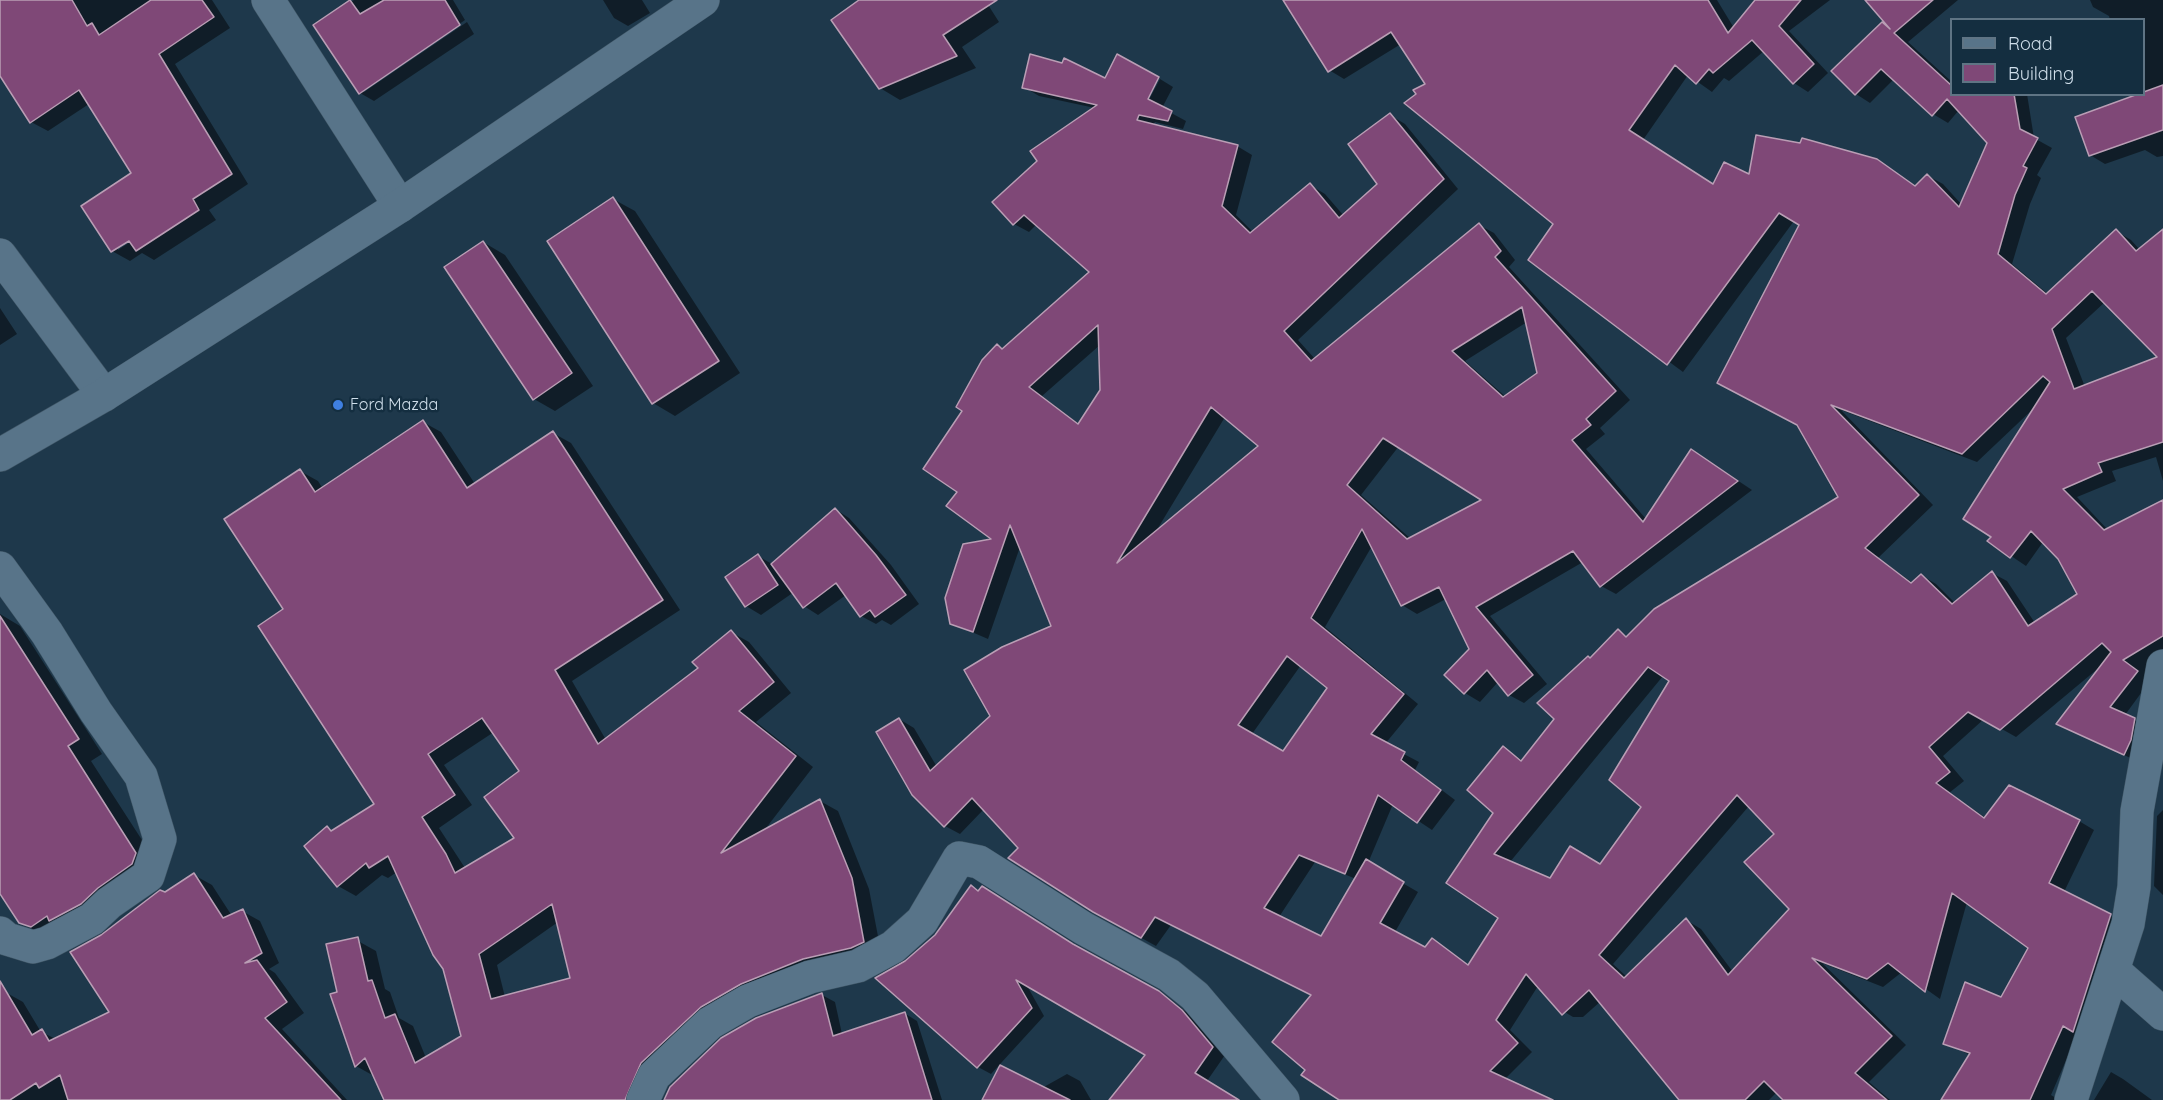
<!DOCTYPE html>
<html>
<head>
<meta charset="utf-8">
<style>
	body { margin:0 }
	#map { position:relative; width:2163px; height:1100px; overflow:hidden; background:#1e384b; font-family:Quicksand,sans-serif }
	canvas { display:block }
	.legend { position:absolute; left:1950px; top:18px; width:195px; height:78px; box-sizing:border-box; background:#142e40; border:2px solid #5f7484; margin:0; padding:8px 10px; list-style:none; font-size:18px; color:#cfdeea }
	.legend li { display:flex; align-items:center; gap:12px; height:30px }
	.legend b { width:30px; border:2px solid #5f7484 }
</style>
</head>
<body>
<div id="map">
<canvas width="2163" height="1100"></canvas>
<ul class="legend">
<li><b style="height:8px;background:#587489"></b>Road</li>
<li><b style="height:16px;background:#7f4877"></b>Building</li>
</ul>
</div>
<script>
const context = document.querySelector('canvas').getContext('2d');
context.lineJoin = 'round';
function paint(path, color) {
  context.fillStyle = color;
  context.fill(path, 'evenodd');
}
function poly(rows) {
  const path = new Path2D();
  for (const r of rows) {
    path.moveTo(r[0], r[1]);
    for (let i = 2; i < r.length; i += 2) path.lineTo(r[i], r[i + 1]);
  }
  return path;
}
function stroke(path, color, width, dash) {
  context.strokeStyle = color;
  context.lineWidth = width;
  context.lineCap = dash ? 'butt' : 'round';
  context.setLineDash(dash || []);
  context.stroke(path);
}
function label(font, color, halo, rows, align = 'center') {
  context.font = font + ' Quicksand,sans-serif';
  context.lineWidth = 5;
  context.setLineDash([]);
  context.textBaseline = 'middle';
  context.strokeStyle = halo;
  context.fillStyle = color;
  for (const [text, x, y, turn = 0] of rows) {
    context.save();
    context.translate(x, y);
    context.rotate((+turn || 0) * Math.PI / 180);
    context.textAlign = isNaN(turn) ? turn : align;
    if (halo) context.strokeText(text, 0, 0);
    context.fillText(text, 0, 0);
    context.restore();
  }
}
paint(poly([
	[0,0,212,0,230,28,175,64,248,184,209,210,216,220,154,260,142,253,130,261,112,251,84,206,133,174,89,104,48,131,31,122,0,71],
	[134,236,136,238,118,250,118,246],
	[354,0,453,0,465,20,364,89,364,92,467,22,474,34,374,101,360,93,315,26],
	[603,0,642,0,650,13,628,26,614,18],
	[862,0,985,0,999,22,962,47,976,68,900,100,880,88],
	[1285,0,1717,0,1734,28,1757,0,1830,0,1789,31,1828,73,1808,92,1794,83,1764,51,1729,81,1724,78,1712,92,1688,75,1643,140,1714,186,1750,176,1876,160,1917,187,1928,176,1943,184,1962,205,1989,143,1959,110,1948,123,1933,114,1894,79,1870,103,1856,94,1882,24,1891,29,1867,0,1958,0,1908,42,1952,82,1952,94,2027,94,2034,138,2052,148,2037,175,2041,178,2030,204,2012,264,2048,294,2116,231,2131,240,2140,250,2163,231,2163,359,2105,302,2066,338,2085,387,2163,406,2163,481,2156,457,2112,471,2116,481,2077,497,2108,530,2163,502,2163,663,2125,715,2149,728,2139,762,2058,724,2101,666,2016,737,1984,719,1943,756,1964,781,1949,793,1986,818,2079,821,2094,830,2064,892,2125,924,2051,1095,2059,1100,1943,1100,1970,1055,1945,1043,2002,999,2030,948,1967,902,1940,999,1902,972,1883,987,1822,963,1906,1045,1869,1082,1890,1100,1785,1100,1777,1092,1769,1100,1681,1100,1601,1001,1583,1017,1573,1017,1558,1008,1538,986,1510,1030,1532,1052,1504,1080,1549,1100,1342,1100,1307,1070,1312,995,1171,925,1156,946,1109,920,1020,848,984,809,960,834,945,826,899,719,914,728,937,767,992,716,1053,627,1020,547,988,639,951,623,995,539,959,491,964,410,958,407,986,356,997,346,1004,350,1091,272,1037,224,1029,232,1014,224,1095,108,1039,96,1024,87,1145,107,1160,79,1173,87,1162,108,1186,121,1183,129,1155,122,1153,125,1237,146,1252,155,1236,215,1254,233,1310,185,1325,194,1344,216,1379,184,1390,115,1405,124,1458,189,1298,340,1315,359,1479,225,1494,233,1515,260,1509,267,1630,400,1600,428,1605,434,1586,449,1646,519,1707,460,1752,490,1616,594,1601,586,1583,562,1490,616,1547,684,1524,703,1509,695,1498,682,1480,702,1465,693,1446,675,1470,649,1446,599,1417,614,1402,605,1372,546,1325,627,1418,704,1385,744,1419,762,1415,770,1455,800,1432,830,1393,804,1368,863,1418,892,1395,932,1426,948,1433,940,1470,966,1500,918,1448,883,1495,813,1504,748,1523,761,1556,719,1591,660,1618,631,1628,637,1840,498,1801,225,1794,221,1683,372,1530,259,1555,224,1427,84,1401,44,1344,79,1329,70],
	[1527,322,1539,374,1506,397,1465,361],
	[1100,345,1102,390,1079,424,1042,396],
	[2034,408,1989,541,2026,566,2043,542,2059,558,2079,594,2035,623,2007,581,1992,573,1955,603,1936,584,1921,575,1913,583,1878,558,1933,505,1841,410,1977,462],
	[1225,417,1261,446,1155,533],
	[1399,446,1484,500,1411,539,1361,495],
	[1301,665,1329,688,1284,753,1252,734],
	[1663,676,1671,681,1643,807,1600,865,1551,880,1510,862],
	[1749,806,1776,834,1791,909,1733,972,1701,929,1686,920,1627,977,1613,964],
	[1315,862,1356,879,1322,938,1279,917],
	[2090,0,2163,0,2163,156,2157,157,2145,150,2105,164,2090,155,2132,98,2131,94,2144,94,2144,20,2110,20,2109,16,2093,7],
	[613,199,635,211,740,373,675,416,653,403],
	[483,242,505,255,593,386,555,411,534,399],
	[0,308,17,334,0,345],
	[423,422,441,432,475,484,553,433,571,443,680,610,572,681,606,740,700,668,731,632,749,642,791,693,756,722,813,767,763,832,820,801,838,811,869,889,881,952,760,993,633,1100,626,1096,619,1100,386,1100,374,1076,356,1066,339,993,358,941,376,951,385,989,390,992,399,1018,413,1026,426,1058,463,1037,444,968,397,872,388,878,382,875,356,896,338,886,327,828,334,832,376,805,285,610,300,471,318,481,323,489],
	[494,732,521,772,516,838,465,868,439,828,472,805,444,765],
	[558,922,571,979,505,997,497,965],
	[835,509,849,518,891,565,919,604,891,625,882,620,876,624,861,616,846,595,818,615,804,606,794,592,761,615,746,606,758,556,772,564],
	[0,614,20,626,102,754,91,761,160,868,45,936,20,922,0,891],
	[2163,810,2163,895,2154,886,2157,816],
	[194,875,212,885,232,916,242,911,260,921,279,963,269,969,275,973,304,1013,282,1029,347,1100,0,1100,0,995,5,992,23,1002,41,1032,56,1039,111,1012,102,937],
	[971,887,1171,1000,1195,1019,1225,1055,1207,1081,1237,1100,1111,1100,1147,1054,1026,984,1044,1016,991,1074,978,1067,878,978,906,962,936,936],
	[822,995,835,1002,842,1034,904,1013,917,1021,942,1100,665,1100],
	[2111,1072,2123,1079,2152,1100,2094,1100],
	[1067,1074,1080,1081,1091,1100,993,1100,1042,1088]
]), '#0007');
const building = poly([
	[0,0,72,0,87,26,92,23,99,35,151,0,202,0,214,17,159,54,232,174,193,199,199,210,136,251,129,241,111,252,81,206,131,173,79,90,30,123,0,76,0,0],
	[350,0,360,14,384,0,445,0,460,25,359,94,313,25,350,0],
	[859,0,997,0,943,35,957,56,879,89,831,20,859,0],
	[1283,0,1708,0,1728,33,1755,0,1801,0,1779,26,1814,64,1793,84,1752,40,1713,73,1709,69,1696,84,1675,65,1629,130,1713,184,1724,162,1749,174,1756,135,1800,143,1802,138,1877,159,1915,186,1927,174,1959,207,1987,143,1947,99,1932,116,1881,69,1855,95,1831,71,1882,22,1890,29,1865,0,1933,0,1894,33,1952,86,1951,94,2014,94,2020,129,2038,138,2023,166,2027,168,2015,195,1998,254,2046,294,2116,229,2136,251,2163,229,2163,442,2098,463,2102,472,2063,489,2104,530,2163,500,2163,636,2123,660,2138,671,2110,707,2135,718,2131,740,2124,755,2056,724,2111,652,2102,643,2000,730,1968,712,1929,747,1950,772,1936,783,1984,818,2009,785,2080,820,2049,883,2111,914,2073,1032,2063,1026,2030,1100,1941,1100,1970,1053,1943,1044,1965,982,2001,997,2028,948,1952,893,1925,992,1888,963,1867,979,1812,958,1892,1036,1855,1073,1887,1100,1783,1100,1764,1081,1745,1100,1679,1100,1589,990,1562,1015,1526,974,1496,1020,1518,1043,1490,1071,1553,1100,1339,1100,1301,1075,1305,1070,1272,1042,1311,995,1155,917,1141,938,1093,912,1008,858,1018,848,972,798,944,827,912,795,876,732,899,718,930,771,990,716,964,670,1002,647,1051,626,1010,525,973,632,950,624,945,598,963,544,991,539,946,506,957,492,923,469,962,411,956,407,982,360,997,344,1002,349,1089,272,1024,215,1013,225,992,202,1037,161,1030,151,1097,105,1022,88,1030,54,1062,63,1064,58,1105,78,1117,54,1159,77,1148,99,1172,111,1168,121,1139,115,1137,120,1238,145,1222,206,1250,233,1310,183,1339,218,1377,184,1348,144,1390,113,1444,179,1284,331,1311,361,1479,223,1501,251,1495,257,1616,391,1586,419,1591,425,1572,440,1643,522,1691,449,1738,481,1600,587,1573,551,1476,607,1533,675,1508,696,1487,670,1464,694,1444,675,1469,649,1439,587,1401,606,1362,529,1311,618,1404,694,1371,734,1405,752,1401,760,1441,790,1417,823,1378,795,1345,874,1299,855,1264,908,1321,936,1366,859,1404,882,1380,923,1425,947,1432,938,1468,965,1498,918,1446,883,1493,813,1467,790,1503,746,1521,761,1554,719,1537,703,1588,656,1590,658,1618,629,1626,637,1654,609,1838,497,1797,425,1717,383,1799,225,1779,213,1667,365,1528,260,1553,224,1404,103,1416,94,1413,90,1425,84,1391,32,1328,72,1283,0],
	[2092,291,2157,357,2074,389,2052,329,2092,291],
	[1522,307,1537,373,1503,397,1452,351,1522,307],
	[1098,325,1100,390,1078,424,1029,387,1098,325],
	[2043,376,2050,382,1963,519,1991,537,1987,541,2010,558,2031,531,2058,559,2077,594,2028,626,1992,571,1952,604,1921,574,1911,583,1865,548,1919,495,1831,405,1962,454,2043,376],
	[1211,407,1258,446,1117,563,1211,407],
	[1383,438,1481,500,1407,539,1347,485,1383,438],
	[1287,656,1327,688,1283,751,1238,725,1287,656],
	[1648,667,1669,681,1609,780,1641,807,1600,864,1570,846,1550,878,1494,854,1648,667],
	[1737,795,1774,834,1744,862,1789,909,1728,975,1686,918,1624,978,1599,955,1737,795],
	[2163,85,2163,130,2089,156,2075,117,2163,85],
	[613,197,719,361,652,404,547,241,613,197],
	[483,241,572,373,533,400,444,267,483,241],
	[423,420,467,488,553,431,663,600,555,670,598,744,698,668,692,662,731,630,774,682,739,711,796,756,721,853,820,799,852,878,864,942,851,948,803,959,741,984,701,1007,641,1063,625,1100,384,1100,365,1058,355,1067,330,994,337,992,326,944,358,937,368,981,372,980,385,1018,395,1014,415,1063,461,1036,443,969,433,955,388,856,369,868,366,863,337,887,304,846,327,826,331,831,374,804,258,626,283,609,224,519,300,469,315,492,423,420],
	[482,718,519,771,484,797,514,838,455,873,446,854,422,817,455,795,428,754,482,718],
	[552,904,570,978,491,999,479,954,552,904],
	[835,508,876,555,906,595,875,617,870,610,860,617,836,583,803,608,771,564,835,508],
	[758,554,778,585,745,607,725,577,758,554],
	[0,616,79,739,68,746,136,853,132,864,98,888,81,904,49,921,47,916,31,927,19,923,0,894,0,616],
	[194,873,223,918,243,909,262,953,245,963,257,960,287,1002,265,1018,341,1100,68,1100,60,1075,39,1088,36,1083,10,1100,0,1100,0,981,32,1035,42,1029,49,1041,109,1012,70,952,101,935,160,890,165,892,194,873],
	[971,885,978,891,982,886,1073,944,1159,991,1182,1010,1213,1047,1195,1073,1239,1100,1109,1100,1145,1055,1016,980,1032,1008,977,1068,875,978,905,961,935,935,971,885],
	[822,993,833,1036,905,1012,932,1100,664,1100,670,1087,721,1038,756,1018,822,993],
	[1000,1065,1070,1100,982,1100,1000,1065]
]);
paint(building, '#7f4877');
stroke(building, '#ba9eb5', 1.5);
const minor = poly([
	[268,0,400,206],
	[0,255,104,395],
	[0,568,47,633,96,712,141,776,160,839,148,876,109,903,92,919,47,943,33,947,7,939,0,933],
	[2113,970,2163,1014],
	[643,1100,654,1076,710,1023,748,1001,810,977,858,966,893,947,922,921,959,858,979,862,1083,928,1169,975,1195,996,1283,1100],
	[2071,1100,2128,924,2134,887,2137,811,2163,666]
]);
const tertiary = poly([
	[0,455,104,395,400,206,703,0]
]);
stroke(minor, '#3e5464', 34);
stroke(tertiary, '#3e5464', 34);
stroke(minor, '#587489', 33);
stroke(tertiary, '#587489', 33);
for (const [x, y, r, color] of [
	[338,405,6,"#3f7fe0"]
]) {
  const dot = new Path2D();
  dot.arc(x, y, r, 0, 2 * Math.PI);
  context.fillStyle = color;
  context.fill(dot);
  stroke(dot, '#142e40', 2);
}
label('16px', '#cfdeea', '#142e40', [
	["Ford Mazda",350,405]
], 'left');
</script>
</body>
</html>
